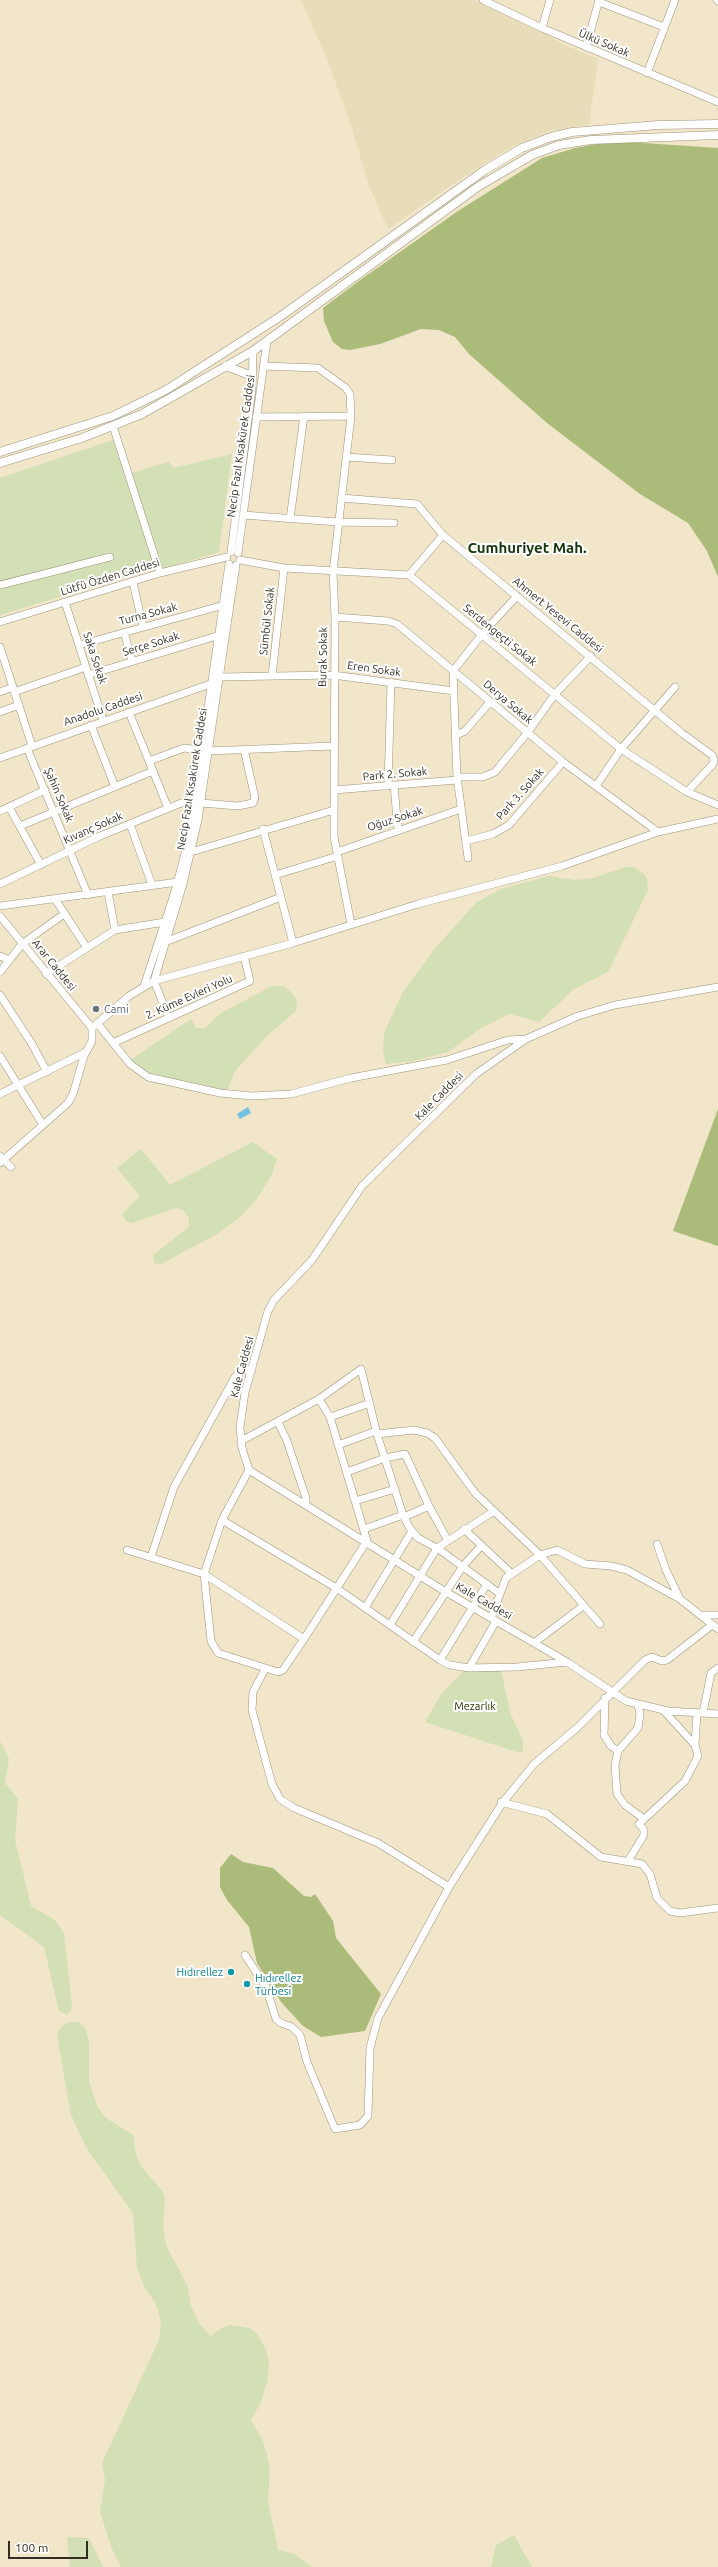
<!DOCTYPE html>
<html>
<head>
<meta charset="utf-8">
<style>
	body { margin:0 }
	#map { position:relative; width:718px; height:2567px; overflow:hidden; background:#f1e6c9; font-family:Ubuntu,sans-serif }
	canvas { display:block }
	.scale { position:absolute; left:8px; top:2541px; width:80px; height:18px; box-sizing:border-box; border:2px solid #312d22; border-top:0; padding-left:5px; font-size:12px; line-height:14px; white-space:nowrap; color:#312d22; -webkit-text-stroke:3px #fff; paint-order:stroke }
</style>
</head>
<body>
<div id="map">
<canvas width="718" height="2567"></canvas>
<div class="scale">100 m</div>
</div>
<script>
const context = document.querySelector('canvas').getContext('2d');
context.lineJoin = 'round';
function paint(path, color) {
  context.fillStyle = color;
  context.fill(path, 'evenodd');
}
function poly(rows) {
  const path = new Path2D();
  for (const r of rows) {
    path.moveTo(r[0], r[1]);
    for (let i = 2; i < r.length; i += 2) path.lineTo(r[i], r[i + 1]);
  }
  return path;
}
function stroke(path, color, width, dash) {
  context.strokeStyle = color;
  context.lineWidth = width;
  context.lineCap = dash ? 'butt' : 'round';
  context.setLineDash(dash || []);
  context.stroke(path);
}
function label(font, color, halo, rows, align = 'center') {
  context.font = font + ' Ubuntu,sans-serif';
  context.lineWidth = 4;
  context.setLineDash([]);
  context.textBaseline = 'middle';
  context.strokeStyle = halo;
  context.fillStyle = color;
  for (const [text, x, y, turn = 0] of rows) {
    context.save();
    context.translate(x, y);
    context.rotate((+turn || 0) * Math.PI / 180);
    context.textAlign = isNaN(turn) ? turn : align;
    if (halo) context.strokeText(text, 0, 0);
    context.fillText(text, 0, 0);
    context.restore();
  }
}
paint(poly([
	[113,440,155,568,0,615,0,478],
	[232,454,219,552,162,569,131,473,169,462,173,468],
	[626,867,634,867,643,873,647,879,648,890,608,972,574,989,539,1022,510,1014,481,1028,448,1052,413,1061,386,1064,383,1051,384,1033,403,992,436,947,477,902,501,889,549,876,575,880,593,878],
	[272,986,283,986,291,992,297,1000,296,1011,267,1036,235,1071,224,1098,150,1082,136,1074,126,1063,191,1019,196,1028,205,1028,221,1013],
	[253,1142,277,1159,271,1176,256,1200,240,1217,217,1234,161,1264,155,1263,153,1255,189,1227,189,1218,183,1210,177,1208,132,1223,126,1221,122,1214,140,1196,117,1168,141,1149,170,1185],
	[501,1669,510,1713,523,1740,523,1751,520,1753,425,1722,442,1693,464,1671],
	[0,1741,9,1759,5,1783,18,1799,15,1840,31,1906,55,1920,64,1933,72,2008,67,2015,59,2011,44,1947,0,1915],
	[70,2022,79,2022,86,2029,89,2043,89,2081,98,2108,106,2118,133,2135,136,2155,141,2166,163,2192,165,2200,163,2223,166,2245,188,2287,191,2306,199,2323,211,2336,221,2328,230,2325,249,2328,257,2334,266,2350,269,2362,267,2382,261,2402,251,2420,262,2439,267,2454,270,2471,268,2501,278,2550,295,2554,312,2567,121,2567,112,2549,100,2512,105,2480,102,2463,159,2340,161,2321,156,2304,145,2288,137,2268,133,2213,87,2149,71,2115,57,2035,62,2026],
	[514,2535,532,2567,491,2567,496,2545],
	[67,2537,89,2538,103,2567,70,2567]
]), '#d3dfb4');
paint(poly([
	[614,141,718,148,718,577,707,551,688,523,640,494,547,423,469,354,455,337,439,330,421,329,380,344,350,350,342,349,333,342,324,321,323,308,356,283,458,211,542,158,575,148],
	[718,1109,718,1246,673,1231],
	[231,1854,243,1862,273,1868,304,1896,311,1897,315,1894,333,1921,336,1938,381,1994,365,2031,321,2037,303,2026,281,2002,257,1963,249,1927,227,1900,220,1887,220,1868]
]), '#aabb7a');
paint(poly([
	[301,0,474,0,503,11,565,45,598,59,589,124,548,132,513,146,468,174,388,229,369,186,352,128,327,59]
]), '#e7ddb8');
paint(poly([
	[248,1107,251,1113,240,1119,237,1114]
]), '#73c0e0');
const minor = poly([
	[483,0,542,28,718,102],
	[717,0,718,1],
	[599,2,664,27],
	[542,28,550,0],
	[586,47,599,0],
	[647,73,675,0],
	[263,366,318,368,346,388,350,394,351,416,333,572,335,617,334,837,351,924],
	[256,417,351,416],
	[113,426,160,573],
	[346,457,392,460],
	[341,498,417,504,443,535,683,734,712,755,714,760,713,764,687,792],
	[243,515,337,522,394,523],
	[290,519,304,416],
	[231,552,252,389,253,351],
	[238,553,267,341],
	[240,560,284,568,409,575,621,749,687,792,718,805],
	[409,575,443,535],
	[133,582,143,627],
	[0,585,110,557],
	[65,602,103,720],
	[335,617,388,621,397,624,563,762,658,832],
	[0,622,160,573,227,557],
	[124,632,132,661],
	[79,645,224,605],
	[0,647,32,746],
	[88,675,220,635],
	[272,676,284,568],
	[219,677,333,675,454,691],
	[0,692,13,687],
	[14,692,86,667],
	[0,712,19,705],
	[129,712,168,808],
	[91,725,115,787],
	[456,735,465,731,490,702],
	[27,748,88,895],
	[0,758,213,683],
	[149,761,184,748,208,751,333,746],
	[457,777,483,777,495,772,528,732,555,694,591,656],
	[394,785,398,830],
	[388,786,391,682],
	[596,786,621,749,675,687],
	[334,790,457,780],
	[201,803,238,806,253,803,255,798,244,749],
	[9,807,41,865],
	[0,811,45,790],
	[130,824,152,885],
	[20,826,153,771],
	[263,829,293,943],
	[466,841,493,834,509,825,563,762],
	[191,852,334,810],
	[337,852,461,809],
	[468,858,457,777,453,671,483,633,517,596],
	[275,875,338,856],
	[0,884,100,836,196,797],
	[108,892,115,930],
	[55,899,87,948],
	[0,906,178,882],
	[0,916,92,1028],
	[165,942,281,897],
	[0,956,9,960],
	[0,972,22,944,64,914],
	[46,974,115,930,165,922],
	[154,981,183,884,198,820,236,565],
	[154,981,169,1018],
	[144,986,176,888,189,838,229,564],
	[718,987,615,1005,578,1016,526,1039,476,1074,362,1186,312,1260,274,1300,268,1311,245,1392,240,1427,242,1448,249,1470,446,1592,567,1662,626,1701,668,1711,718,1714],
	[0,995,32,1044,47,1072],
	[97,1023,130,1064,148,1077,220,1093,252,1096,291,1094,351,1078,447,1060,508,1040,526,1039],
	[92,1028,129,996,154,981,293,943,418,904,562,866,658,832,718,819],
	[113,1043,250,981,244,956],
	[0,1056,43,1125],
	[0,1094,86,1052],
	[0,1156,11,1167],
	[0,1163,68,1103,73,1094,84,1056,92,1041,92,1028],
	[319,1399,361,1369,377,1434,403,1515,409,1527,418,1538,437,1548,499,1593],
	[330,1417,370,1403],
	[278,1422,287,1441,306,1498,306,1504],
	[377,1434,414,1430,427,1433,435,1438,475,1493,540,1555,600,1624],
	[241,1441,319,1399,330,1417,367,1541,304,1639,283,1670,278,1672,218,1653,211,1641,204,1574,222,1520,249,1470],
	[338,1445,376,1431],
	[347,1472,385,1458,405,1454,429,1506,448,1541],
	[355,1501,395,1489],
	[404,1517,429,1506],
	[222,1520,338,1589,440,1660,450,1665,469,1668,517,1667,567,1662],
	[364,1529,403,1515],
	[464,1529,511,1573],
	[657,1544,666,1570,680,1599],
	[127,1550,204,1574,304,1639],
	[151,1557,174,1487,235,1377,242,1371,252,1369],
	[365,1608,412,1531],
	[702,1615,718,1615],
	[491,1618,506,1578,540,1555,557,1550,585,1564,611,1566,627,1570,680,1599,718,1629],
	[390,1625,437,1548,494,1511],
	[413,1642,463,1566,481,1546],
	[534,1643,583,1606],
	[440,1660,487,1584],
	[469,1668,496,1621],
	[265,1669,253,1692,252,1710,272,1784,280,1799,294,1808,378,1843,449,1887],
	[605,1698,604,1735,611,1746,618,1751],
	[638,1705,640,1714,638,1728,618,1751,615,1765,617,1794,625,1805,644,1819],
	[703,1713,711,1673,718,1668],
	[695,1745,697,1713],
	[501,1802,547,1814,601,1857,642,1864,650,1874,657,1898,670,1911,680,1913,718,1908],
	[628,1861,644,1835,644,1830,639,1824,685,1781,698,1756,695,1745,663,1710],
	[245,1955,266,1987,276,2019,281,2023,292,2027,300,2035,307,2062,335,2129,360,2125,368,2116,370,2048,378,2018,449,1887,503,1802,534,1764,578,1727,645,1660,652,1657,662,1661,667,1660,712,1625]
]);
const major = poly([
	[226,366,252,376],
	[0,452,113,416,166,390,281,316,485,170,522,148,551,137,572,132,658,125,718,124],
	[0,463,82,438,142,414,253,351,479,186,532,155,559,145,591,140,718,135]
]);
stroke(minor, '#9e9379', 8);
stroke(major, '#9e9379', 9);
stroke(minor, '#fff', 7);
stroke(major, '#fff', 8);
for (const [x, y, r, color] of [
	[96,1009,4,"#6b7280"],
	[231,1972,4,"#0f9aa8"],
	[247,1984,4,"#0f9aa8"]
]) {
  const dot = new Path2D();
  dot.arc(x, y, r, 0, 2 * Math.PI);
  context.fillStyle = color;
  context.fill(dot);
  stroke(dot, '#fff', 1.5);
}
label('11px', '#312d22', '#fff', [
	["Ülkü Sokak",604,43,23],
	["Necip Fazıl Kısakürek Caddesi",241,446,-82],
	["Lütfü Özden Caddesi",110,577,-17],
	["Turna Sokak",148,614,-15],
	["Ahmert Yesevi Caddesi",558,615,39],
	["Sümbül Sokak",267,621,-84],
	["Serdengeçti Sokak",500,635,39],
	["Serçe Sokak",151,644,-17],
	["Burak Sokak",323,657,-89],
	["Saka Sokak",95,658,72],
	["Eren Sokak",374,669,8],
	["Derya Sokak",508,702,40],
	["Anadolu Caddesi",103,709,-19],
	["Park 2. Sokak",395,774,-5],
	["Necip Fazıl Kısakürek Caddesi",192,779,-81],
	["Park 3. Sokak",520,794,-48],
	["Şahin Sokak",59,795,67],
	["Oğuz Sokak",395,819,-18],
	["Kıvanç Sokak",93,828,-24],
	["Arar Caddesi",54,965,51],
	["2. Küme Evleri Yolu",189,997,-24],
	["Kale Caddesi",439,1096,-45],
	["Kale Caddesi",242,1367,-75],
	["Kale Caddesi",484,1601,30]
]);
label('11px', '#5b616d', '#fff', [
	["Cami",104,1009]
], 'left');
label('11px', '#293300', '#fff', [
	["Mezarlık",475,1706]
]);
label('11px', '#0d838f', '#fff', [
	["Hıdırellez",223,1972],
	["Hıdırellez",255,1978,"left"],
	["Türbesi",255,1991,"left"]
], 'right');
label('bold 15px', '#133509', '#fff', [
	["Cumhuriyet Mah.",527,548]
]);
</script>
</body>
</html>
